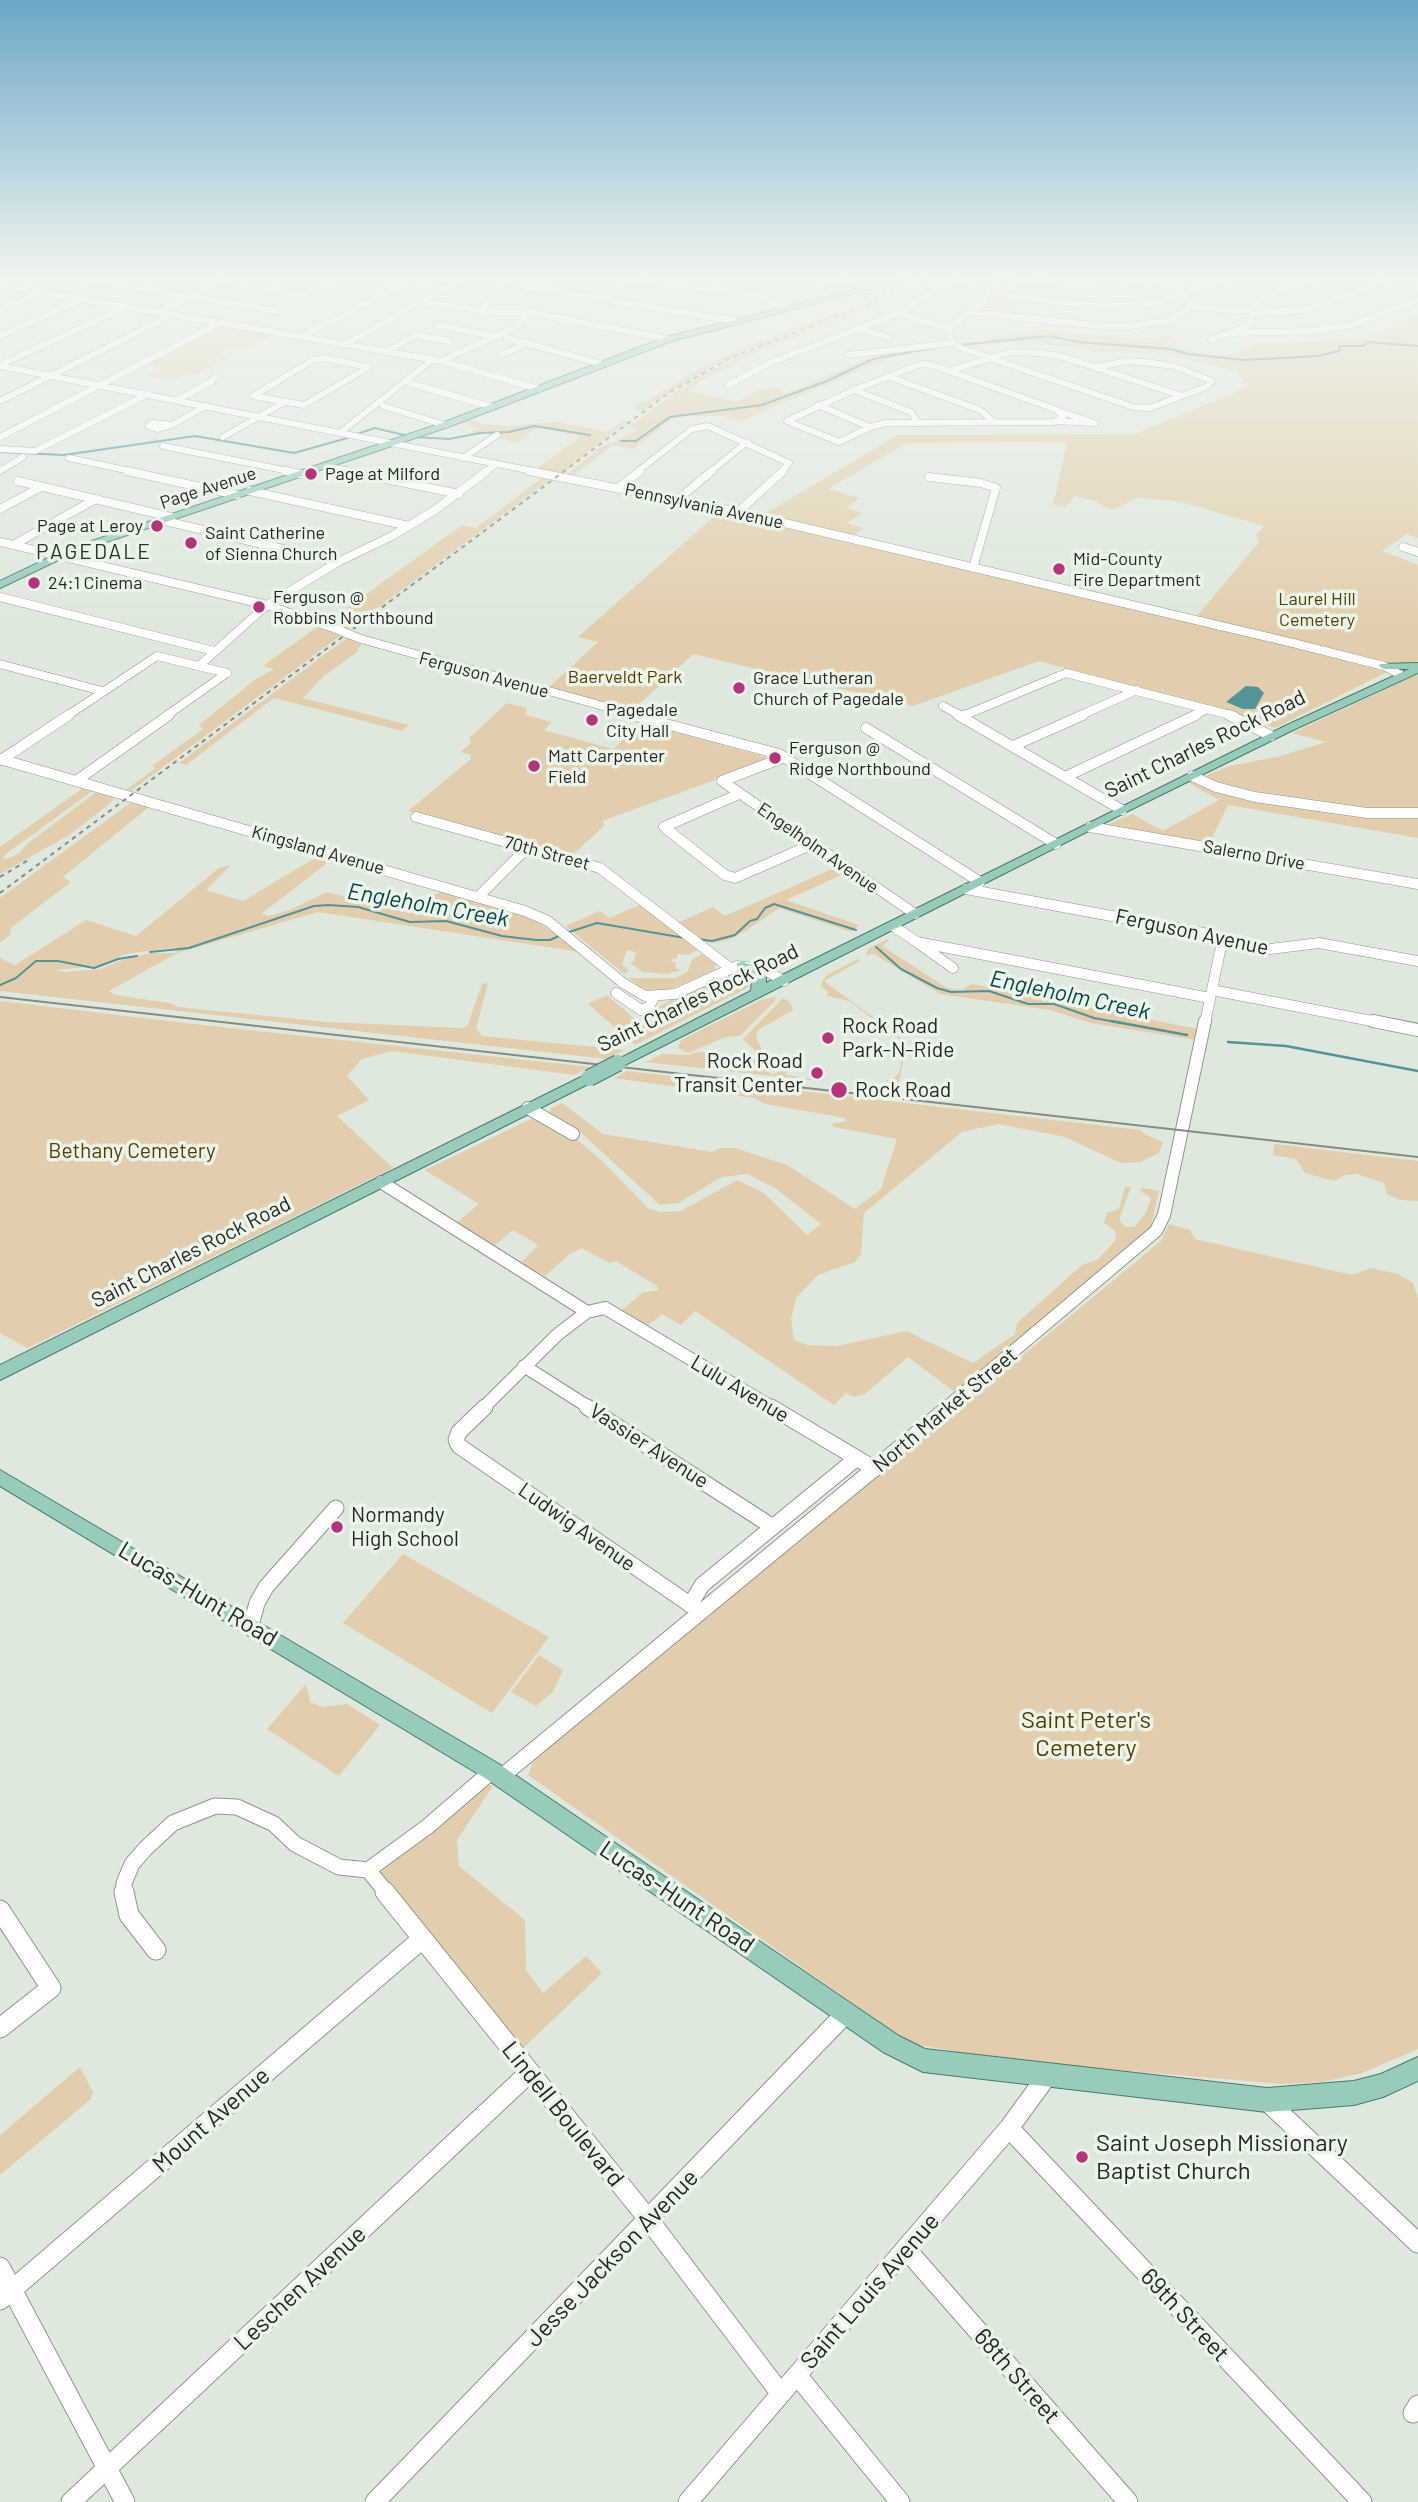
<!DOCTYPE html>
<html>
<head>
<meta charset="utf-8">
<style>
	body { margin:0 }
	canvas { display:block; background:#dee8dc }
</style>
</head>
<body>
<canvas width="1418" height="2502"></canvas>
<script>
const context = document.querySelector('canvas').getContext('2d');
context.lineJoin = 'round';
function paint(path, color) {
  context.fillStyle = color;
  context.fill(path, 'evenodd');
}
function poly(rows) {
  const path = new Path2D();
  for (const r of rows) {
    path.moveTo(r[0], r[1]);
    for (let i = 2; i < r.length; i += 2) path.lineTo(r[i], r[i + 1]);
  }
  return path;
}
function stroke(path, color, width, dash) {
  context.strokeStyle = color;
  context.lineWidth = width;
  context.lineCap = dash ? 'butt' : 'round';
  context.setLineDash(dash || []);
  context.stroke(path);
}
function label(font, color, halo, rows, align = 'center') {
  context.font = font + ' Barlow,sans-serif';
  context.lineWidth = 7;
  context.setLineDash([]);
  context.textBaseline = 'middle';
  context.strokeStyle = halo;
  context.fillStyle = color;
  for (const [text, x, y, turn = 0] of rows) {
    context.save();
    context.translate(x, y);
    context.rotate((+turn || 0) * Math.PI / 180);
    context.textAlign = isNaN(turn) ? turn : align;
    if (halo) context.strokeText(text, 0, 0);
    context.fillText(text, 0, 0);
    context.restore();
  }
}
paint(poly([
	[923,278,935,278,913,283,876,306,836,323,762,350,701,381,688,391,737,402,757,391,774,387,782,390,784,394,880,353,951,344,955,347,897,355,738,422,723,416,676,416,633,449,613,445,571,477,565,476,602,446,618,441,636,430,629,427,695,378,749,352,852,314,880,301,905,282],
	[995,278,1017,278,1008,297,1016,315,976,310],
	[896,285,855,309,715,364,641,411,637,410,635,404,645,402,698,369,750,345,872,299,885,291,882,288],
	[1418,317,1418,538,1407,534,1382,551,1418,565,1418,661,1385,673,1275,728,1233,713,1039,661,913,706,693,654,633,710,548,688,598,642,578,637,719,512,1192,622,1259,542,1256,535,1264,526,1178,501,1137,498,1112,510,1093,500,1075,496,1066,507,1053,505,1067,442,907,443,828,489,860,498,847,508,862,513,847,523,863,528,853,536,763,515,898,435,1135,434,1248,387,1236,371,1161,353,1092,352,1073,347,1009,342,968,349,959,344,986,341,998,336,1026,335,1038,329,1134,339,1171,336,1180,348,1208,356,1230,355,1258,343,1363,339],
	[220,325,274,334,245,349,233,347,219,355,229,357,197,374,189,373,172,381,148,376,163,368,141,364],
	[468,419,481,424,506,426,557,422,608,432,625,420,627,421,560,475,535,470,581,436,538,427,517,442,497,438,501,435,496,434,469,433,479,429,462,422],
	[542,478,551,479,349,629,329,621,462,525,476,528],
	[317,627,340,636,128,793,123,792,156,768,152,766,203,729,199,725,256,679,274,669,263,666],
	[347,638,361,644,357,652,324,676,303,698,409,725,402,731,274,698,186,765,179,763],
	[1418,674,1418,838,1228,805,1208,846,1106,825,1132,814,1163,831,1219,800,1189,783,1229,766,1277,757,1326,742,1292,733],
	[507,703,527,708,526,715,552,722,544,730,613,749,642,723,773,759,602,821,605,825,570,857,408,811,471,759,471,755,461,752,471,743,469,738],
	[86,786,95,789,10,851,3,857,4,860,18,854,27,844,99,790,113,798,111,803,69,835,0,874,0,847],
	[133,801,150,806,63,877,71,882,11,928,11,934,0,943,0,898],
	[322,854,328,857,326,864,261,914,269,916,290,910,327,892,400,911,435,894,446,891,533,918,580,952,318,912,177,953,109,991,115,995,169,1003,178,1007,327,1022,463,1028,468,1025,482,984,488,983,476,1029,483,1036,625,1050,607,1059,0,991,0,958,15,965,86,920,136,936,219,868,231,865,206,890,243,901],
	[176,947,176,953,151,953,128,958,100,969,64,972,55,970,98,966,126,954],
	[839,866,848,872,786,900,859,925,851,932,779,908,744,932,728,940,714,943,706,942,678,923,713,907,725,916],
	[642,904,698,950,688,955,678,954,676,959,672,959,671,962,676,962,675,968,681,970,667,974,643,972,630,963,634,961,636,952,627,950,622,964,629,971,624,974,566,926,600,911,609,918],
	[887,939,889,941,882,946,947,988,962,990,972,984,1198,1029,1196,1040,1091,1023,1050,1010,940,994,874,954,866,955,868,949],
	[702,954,716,964,714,970,666,991,650,991,640,987,629,978,676,978,688,971,692,960],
	[858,959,860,961,824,981,904,1040,906,1047,898,1086,885,1081,894,1078,899,1073,904,1048,902,1041,849,1001,827,996,828,992,821,986,823,980,827,975],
	[733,971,741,971,751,976,752,979,747,988,635,1045,588,1004,607,995,637,1021,675,997],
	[776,997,775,1001,740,1036,726,1037,688,1053,678,1048,681,1040,761,1000],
	[783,998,790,1002,793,1010,758,1030,756,1037,762,1050,781,1066,775,1070,743,1039],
	[0,1001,194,1024,590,1067,574,1075,392,1051,362,1059,347,1076,369,1100,337,1116,393,1168,28,1348,0,1333],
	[699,1052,757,1058,771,1075,786,1069,789,1071,785,1073,787,1075,827,1082,646,1062,662,1054,688,1055],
	[627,1071,1140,1130,1146,1135,1163,1142,1159,1153,1140,1162,1121,1163,1065,1137,998,1124,962,1132,864,1213,861,1254,855,1262,818,1275,796,1298,791,1319,794,1340,807,1345,837,1346,906,1331,973,1363,1015,1334,1017,1323,1082,1265,1097,1260,1116,1240,1115,1231,1104,1223,1107,1213,1119,1209,1125,1187,1131,1187,1119,1220,1125,1227,1134,1227,1146,1213,1151,1198,1139,1190,1143,1188,1159,1191,1151,1226,1143,1236,956,1393,908,1357,865,1394,854,1397,846,1393,834,1405,695,1311,681,1325,662,1314,647,1326,621,1311,642,1293,658,1290,657,1286,616,1261,609,1263,582,1248,570,1254,545,1276,521,1263,538,1245,513,1230,493,1247,456,1223,479,1204,425,1170,531,1119,540,1119,576,1139,599,1158,649,1209,661,1212,681,1211,737,1180,764,1193,807,1235,821,1224,775,1188,747,1174,722,1177,678,1203,660,1205,579,1131,550,1115,550,1109,562,1103,603,1134,712,1152,720,1148,735,1148,787,1165,855,1209,881,1189,897,1139,834,1127,832,1124,847,1121,845,1118,765,1104,754,1098,614,1078],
	[1274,1144,1418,1161,1418,1201,1400,1200,1387,1194,1384,1183,1357,1174,1345,1175,1334,1181,1305,1173,1296,1159,1273,1155],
	[1169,1224,1190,1230,1195,1239,1352,1275,1371,1268,1398,1274,1413,1283,1418,1298,1418,2049,1362,2073,1322,2082,1282,2084,1013,2061,918,2045,898,2035,528,1775,534,1759,1161,1241],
	[403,1554,549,1637,492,1713,343,1623],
	[539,1655,563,1670,553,1692,536,1706,511,1692],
	[306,1684,310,1702,323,1707,347,1704,380,1725,339,1776,267,1729],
	[485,1784,493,1786,457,1840,459,1866,525,1920,526,1970,543,1993,586,1956,602,1973,519,2052,440,1955,437,1941,417,1916,412,1918,379,1876,385,1866],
	[80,2067,93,2092,91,2099,0,2175,0,2135]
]), '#e2cead');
paint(poly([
	[1246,686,1258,687,1264,693,1255,709,1243,709,1226,702]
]), '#539497');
stroke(poly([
	[960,345,1048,336,1079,342,1170,349,1188,354,1244,360,1318,356,1339,351,1340,346,1363,346,1368,342,1418,346],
	[357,434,375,428,408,436],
	[414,437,449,439,480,433,509,432,534,426,590,435],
	[621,441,636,441,670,417,762,405,827,381,873,359,933,348],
	[0,452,64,455,195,436,294,453,351,437],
	[566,933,597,923,685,938],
	[698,939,712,941,735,935,750,921,757,919,765,908,774,904,856,930],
	[876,947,901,969,937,988,951,992,989,991,1028,1004,1054,1004,1094,1018,1121,1023],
	[150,952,189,948,314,906,328,905,358,907,410,922,446,921,502,936,536,940,550,940,559,936],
	[0,985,16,978,36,961,58,961,94,968,118,959,137,956]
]), '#539497', 2);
stroke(poly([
	[1111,1021,1187,1035],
	[1228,1042,1286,1046,1418,1071]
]), '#539497', 2.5);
const minorFar5 = poly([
	[79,278,276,311],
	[199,278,305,295],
	[320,278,333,280],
	[610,278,753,294,788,308],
	[815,278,876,286],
	[1018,280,1110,288,1152,278],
	[0,285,441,361,539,389],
	[529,287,735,321],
	[1010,297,1102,306,1143,304,1166,300,1228,278],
	[421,302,498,313,532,313,669,339],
	[1189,307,1269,312,1302,310,1323,305,1390,278],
	[0,310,38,293],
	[479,311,488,304,498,288,512,278],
	[158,312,224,281],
	[969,312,1101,326,1130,326,1166,321,1177,317,1189,307,1190,304,1182,291,1151,278],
	[899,313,948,329,953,343,961,348,1133,407,1150,408,1208,386,1212,381,1173,366,1152,363,1129,361,1096,367],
	[438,325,499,337],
	[862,329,889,338],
	[948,329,983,302,993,278],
	[1233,333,1311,331,1352,325,1418,300],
	[0,336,81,300],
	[302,337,404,283,446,288],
	[506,338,602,364],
	[1211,340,1250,325,1255,304,1260,299,1314,278],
	[344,345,464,278],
	[386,352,415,335,449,341],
	[501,355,526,344],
	[848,355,953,343],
	[323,358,369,367,304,405,253,396,313,360,323,358],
	[441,361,516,327,524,316,522,295,541,278],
	[921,364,932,365,1057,410,1063,418,1053,422,886,423,870,427,839,442,787,421,854,390,921,364],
	[0,365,126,307],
	[0,366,538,472],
	[949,371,1010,352,1040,353,1060,356,1182,396],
	[887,376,980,410,994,422],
	[409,383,492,407],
	[728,385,772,362,899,313,940,286,972,278],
	[854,390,911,412,918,423],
	[177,400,211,382,215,377],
	[0,401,172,315],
	[818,405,870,427],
	[383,406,445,425],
	[1055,421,1095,423,1059,411],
	[153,423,172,425,157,429,148,426,153,423],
	[172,425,206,406],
	[341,432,432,360],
	[0,437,220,323],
	[223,437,283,403],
	[163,446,294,472],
	[0,449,35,451,148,394],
	[69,458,135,472],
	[463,458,497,435],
	[324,466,355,472],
	[0,471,23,457],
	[485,472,495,465],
	[637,472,692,429,708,426,789,463,781,472],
	[710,472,747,442]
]);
const minorFar4 = poly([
	[127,471,237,495],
	[285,471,301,474],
	[347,471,459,494],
	[529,471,738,512,1293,643,1384,666,1401,675],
	[929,477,981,483,996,488,973,568],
	[18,481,171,517],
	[618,488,640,471],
	[250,491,409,526],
	[677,500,712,471],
	[0,509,41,487],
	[738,512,783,471],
	[161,520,338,562],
	[0,542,267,605,336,629],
	[13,545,96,499],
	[1403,547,1418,552],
	[0,597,214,651],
	[361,639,639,716],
	[0,664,102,691],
	[200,665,267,605,338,562,392,536,435,510,487,471],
	[943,706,961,716],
	[67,716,157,656,227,673],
	[166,716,227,673],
	[963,716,1066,673,1234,716],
	[1079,716,1137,690],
	[1193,716,1208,709]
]);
const minorFar3 = poly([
	[632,715,779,754,980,882],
	[958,715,1122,810],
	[1229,715,1271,736],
	[961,717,967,715],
	[866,728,1056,844],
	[1013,746,1083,715],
	[785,757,722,781,915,914],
	[0,759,525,911,548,921,623,983,645,996,675,994,737,966,763,969,784,981],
	[1,760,69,715],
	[1192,776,1216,787,1255,797,1367,813,1418,813],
	[1065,777,1196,715],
	[76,781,169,715],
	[739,794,664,827,725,875,735,878,813,844],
	[416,817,600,868,730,968],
	[1090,827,1418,884],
	[966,889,1209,934,1230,942,1270,949,1319,943,1418,961],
	[478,897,527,848],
	[893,926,917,942,1210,998],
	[918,943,953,968],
	[1212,990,1382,1023],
	[616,993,641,1010,649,1007,654,997],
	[1205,1023,1220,951,1225,940]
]);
const minorFar2 = poly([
	[1373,1021,1418,1030],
	[528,1108,573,1134],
	[381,1182,587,1312],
	[524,1366,590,1408],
	[483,1408,558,1334,587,1312,605,1308,773,1408],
	[946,1408,1156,1231,1164,1215,1205,1021]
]);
const minorFar1 = poly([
	[485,1407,459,1432,456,1440,459,1446,701,1612],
	[587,1407,773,1527],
	[771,1407,875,1469],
	[690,1605,702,1585,857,1458],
	[251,1625,257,1603,266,1587,336,1508],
	[501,1777,949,1407],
	[368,1870,387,1893],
	[368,1870,427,1827,492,1771],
	[124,1893,124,1883,132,1864,146,1848,173,1823,215,1806,237,1807,274,1824,295,1844,339,1867,368,1870]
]);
const minor = poly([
	[124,1892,129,1915,156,1950],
	[385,1892,649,2220,781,2394],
	[0,1910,51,1988,0,2028],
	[1267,2101,1418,2243],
	[1009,2128,1362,2502],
	[906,2249,1128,2502],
	[0,2267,125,2502],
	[0,2300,422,1939],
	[797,2375,900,2502],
	[1413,2413,1418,2405],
	[71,2502,529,2073],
	[375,2502,846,2013],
	[688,2502,1009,2128,1047,2076]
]);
const major = poly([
	[903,278,913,278,672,341,448,427,71,554,0,588,0,581,65,550,442,423,666,337,903,278],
	[1418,663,1418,673,1295,729,1126,812,623,1066,613,1066,611,1063,751,991,752,977,737,969,737,963,742,962,759,967,766,976,766,983,1287,725,1409,669,1384,669,1379,666,1380,664,1418,663],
	[589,1073,596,1078,594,1081,0,1380,0,1365,589,1073],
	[0,1470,499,1764,899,2036,925,2049,1267,2088,1354,2081,1381,2074,1418,2057,1418,2081,1383,2097,1354,2105,1267,2112,923,2072,883,2052,485,1778,0,1486,0,1470]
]);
stroke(minorFar5, '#8e978c', 7);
stroke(minorFar4, '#8e978c', 9);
stroke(minorFar3, '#8e978c', 11);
stroke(minorFar2, '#8e978c', 14);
stroke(minorFar1, '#8e978c', 17);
stroke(minor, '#8e978c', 21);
stroke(major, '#427c68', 2);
stroke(minorFar5, '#fff', 6);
stroke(minorFar4, '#fff', 8);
stroke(minorFar3, '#fff', 10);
stroke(minorFar2, '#fff', 12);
stroke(minorFar1, '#fff', 15);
stroke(minor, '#fff', 19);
paint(major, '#97ccbb');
stroke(poly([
	[0,997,1418,1157]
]), '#858c84', 2);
stroke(poly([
	[0,877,30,859],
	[0,893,670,392,730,358,872,303,900,284]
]), '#858c84', 2, [4.5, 4.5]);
const minorBridge = poly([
	[336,629,361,639]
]);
const majorBridge = poly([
	[589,1078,618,1063]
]);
stroke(minorBridge, '#8e978c', 9, []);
stroke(majorBridge, '#427c68', 18, []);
stroke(minorBridge, '#fff', 8);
stroke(majorBridge, '#97ccbb', 16);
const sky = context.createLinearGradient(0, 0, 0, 628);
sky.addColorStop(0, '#6ca7c8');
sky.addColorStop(0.44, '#f0f5ef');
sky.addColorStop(1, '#f0f5ef00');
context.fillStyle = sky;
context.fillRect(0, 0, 1418, 628);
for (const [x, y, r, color] of [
	[311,474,7,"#b6337c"],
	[157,526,7,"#b6337c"],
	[191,543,7,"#b6337c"],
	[1059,569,7,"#b6337c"],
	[34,583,7,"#b6337c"],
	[259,607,7,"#b6337c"],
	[739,688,7,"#b6337c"],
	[592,720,7,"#b6337c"],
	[775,758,7,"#b6337c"],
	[534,766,7,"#b6337c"],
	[828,1038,7,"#b6337c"],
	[817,1073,7,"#b6337c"],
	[839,1090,9,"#b6337c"],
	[337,1527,7,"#b6337c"],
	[1082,2157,7,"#b6337c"]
]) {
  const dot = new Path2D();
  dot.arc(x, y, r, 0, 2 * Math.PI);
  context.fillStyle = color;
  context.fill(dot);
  stroke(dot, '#ebf5e9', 2.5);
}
label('18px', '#242824', '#ebf5e9', [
	["Page at Milford",325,474],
	["Page at Leroy",143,526,"right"],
	["Saint Catherine",205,533],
	["of Sienna Church",205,554],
	["Mid-County",1073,559],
	["Fire Department",1073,580],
	["24:1 Cinema",48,583],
	["Ferguson @",273,597],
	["Robbins Northbound",273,618],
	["Grace Lutheran",753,678],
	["Church of Pagedale",753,699],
	["Pagedale",606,710],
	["City Hall",606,731],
	["Ferguson @",789,748],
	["Ridge Northbound",789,769],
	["Matt Carpenter",548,756],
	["Field",548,777]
], 'left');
label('18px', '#242824', '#ebf5e9', [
	["Page Avenue",208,488,-18],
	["Pennsylvania Avenue",704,506,12],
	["Ferguson Avenue",484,675,15],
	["Engelholm Avenue",818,848,35],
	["Kingsland Avenue",318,850,16],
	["70th Street",547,853,15],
	["Salerno Drive",1254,855,10]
]);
label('18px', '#583d03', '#ebf5e9', [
	["Laurel Hill",1317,599],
	["Cemetery",1317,620],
	["Baerveldt Park",625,677]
]);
context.letterSpacing = '2px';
label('21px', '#2a3229', '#ebf5e9', [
	["PAGEDALE",94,552]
]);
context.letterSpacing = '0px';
label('21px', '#242824', '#ebf5e9', [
	["Saint Charles Rock Road",1205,744,-26],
	["Ferguson Avenue",1192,932,12],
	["Saint Charles Rock Road",698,998,-26],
	["Saint Charles Rock Road",191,1252,-27],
	["Lulu Avenue",740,1389,31],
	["North Market Street",945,1410,-40],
	["Vassier Avenue",649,1446,33],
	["Ludwig Avenue",577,1527,35]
]);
label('21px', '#242824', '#ebf5e9', [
	["Rock Road",842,1026],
	["Park-N-Ride",842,1050],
	["Rock Road",803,1061,"right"],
	["Transit Center",803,1085,"right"],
	["Rock Road",855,1090],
	["Normandy",351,1515],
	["High School",351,1539]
], 'left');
label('21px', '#583d03', '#ebf5e9', [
	["Bethany Cemetery",132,1151]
]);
label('italic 23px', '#054447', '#ebf5e9', [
	["Engleholm Creek",428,905,10],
	["Engleholm Creek",1070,995,12]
]);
label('24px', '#242824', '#ebf5e9', [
	["Lucas-Hunt Road",198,1594,31],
	["Lucas-Hunt Road",677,1897,34],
	["Lindell Boulevard",563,2114,51],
	["Mount Avenue",211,2120,-41],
	["Jesse Jackson Avenue",612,2258,-46],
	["Leschen Avenue",300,2288,-43],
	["Saint Louis Avenue",870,2291,-49],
	["69th Street",1185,2315,47],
	["68th Street",1017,2376,49]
]);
label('24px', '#583d03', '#ebf5e9', [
	["Saint Peter's",1086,1720],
	["Cemetery",1086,1748]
]);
label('24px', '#242824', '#ebf5e9', [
	["Saint Joseph Missionary",1096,2143],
	["Baptist Church",1096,2171]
], 'left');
</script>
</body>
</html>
